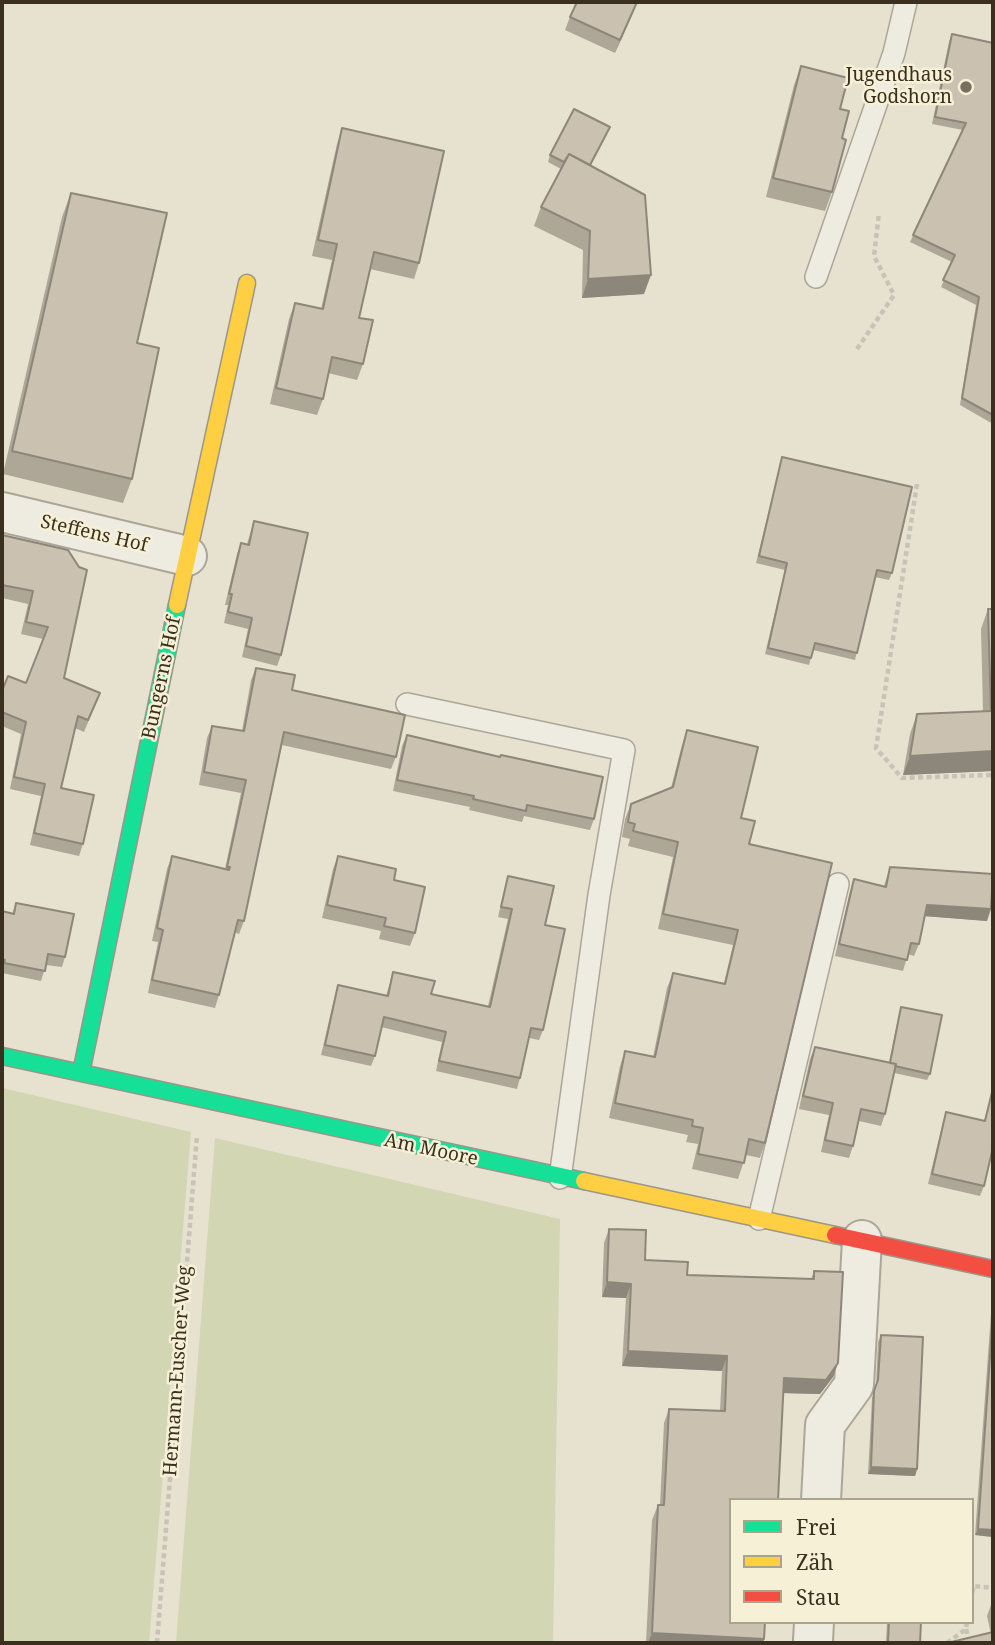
<!DOCTYPE html>
<html>
<head>
<meta charset="utf-8">
<style>
	body { margin:0 }
	#map { position:relative; width:995px; height:1645px; overflow:hidden; background:#e6e2cf; font-family:"Noto Serif",serif }
	canvas { display:block }
	.frame { position:absolute; inset:0; border:4px solid #3b301f; pointer-events:none }
	.legend { position:absolute; left:729px; top:1498px; width:245px; height:126px; box-sizing:border-box; background:#f6f1d6; border:2px solid #aba48d; margin:0; padding:9px 12px; list-style:none; font-size:21px; color:#3b301f }
	.legend li { display:flex; align-items:center; gap:14px; height:35px }
	.legend b { width:35px; border:2px solid #aba48d }
</style>
</head>
<body>
<div id="map">
<canvas width="995" height="1645"></canvas>
<div class="frame"></div>
<ul class="legend">
<li><b style="height:9px;background:#16e098"></b>Frei</li>
<li><b style="height:9px;background:#ffcf43"></b>Zäh</li>
<li><b style="height:9px;background:#f24e42"></b>Stau</li>
</ul>
</div>
<script>
const context = document.querySelector('canvas').getContext('2d');
context.lineJoin = 'round';
function paint(path, color) {
  context.fillStyle = color;
  context.fill(path, 'evenodd');
}
function poly(rows) {
  const path = new Path2D();
  for (const r of rows) {
    path.moveTo(r[0], r[1]);
    for (let i = 2; i < r.length; i += 2) path.lineTo(r[i], r[i + 1]);
  }
  return path;
}
function stroke(path, color, width, dash) {
  context.strokeStyle = color;
  context.lineWidth = width;
  context.lineCap = dash ? 'butt' : 'round';
  context.setLineDash(dash || []);
  context.stroke(path);
}
function label(font, color, halo, rows, align = 'center') {
  context.font = font + ' "Noto Serif",serif';
  context.lineWidth = 5;
  context.setLineDash([]);
  context.textBaseline = 'middle';
  context.strokeStyle = halo;
  context.fillStyle = color;
  for (const [text, x, y, turn = 0] of rows) {
    context.save();
    context.translate(x, y);
    context.rotate((+turn || 0) * Math.PI / 180);
    context.textAlign = isNaN(turn) ? turn : align;
    if (halo) context.strokeText(text, 0, 0);
    context.fillText(text, 0, 0);
    context.restore();
  }
}
paint(poly([
	[2,1088,191,1132,149,1643,2,1643],
	[215,1138,560,1219,553,1643,176,1643]
]), '#d2d6b2');
const lane = poly([
	[816,277,894,53,906,2],
	[407,704,624,750,599,895,560,1178],
	[759,1219,838,884]
]);
const street = poly([
	[2,512,187,556],
	[821,1500,825,1425,854,1385,862,1240],
	[813,1640,814,1622]
]);
const fast = poly([
	[2,1056,584,1181],
	[81,1073,177,605]
]);
const slow = poly([
	[177,605,247,283],
	[584,1181,835,1235]
]);
const jam = poly([
	[835,1235,993,1269]
]);
stroke(lane, '#aba698', 24);
stroke(street, '#aba698', 42);
stroke(fast, '#9b9688', 19);
stroke(slow, '#9b9688', 19);
stroke(jam, '#9b9688', 19);
stroke(poly([
	[857,349,894,295,874,256,879,213],
	[917,484,876,748,902,778,993,775],
	[972,1593,974,1586,993,1588],
	[966,1629,970,1643],
	[157,1643,197,1135],
	[947,1643,966,1629,967,1622]
]), '#c7c3b8', 4.5, [5, 3.5]);
stroke(lane, '#eeebe1', 21);
stroke(street, '#eeebe1', 38);
stroke(fast, '#16e098', 16);
stroke(slow, '#ffcf43', 16);
stroke(jam, '#f24e42', 16);
paint(poly([
	[634,10,615,53,565,30,570,17],
	[952,34,993,43,993,424,960,405,976,305,941,287,952,262,910,242,963,130,932,124,949,42],
	[801,66,840,109,842,138,832,192,825,211,766,197,794,85],
	[610,127,590,165,644,294,582,298,583,250,534,226,541,207,561,169,548,162,550,155],
	[342,128,419,263,414,279,370,269,359,318,363,364,357,380,328,373,323,399,317,415,270,404,289,319,295,303,321,309,332,260,312,256,337,144],
	[71,193,137,343,132,479,123,503,3,474,62,217],
	[782,457,892,573,889,580,875,577,855,660,813,650,809,665,765,654,785,570,756,563],
	[254,521,281,655,277,666,242,657,248,629,224,623,228,605,225,605,237,554,241,543,247,544],
	[2,535,68,550,64,678,100,693,84,732,75,728,61,788,83,844,79,856,30,845,41,796,10,789,21,734,2,726,2,691,26,683,43,639,21,634,28,604,2,598],
	[988,609,993,609,993,771,903,775,910,734,917,714,983,711,981,629],
	[256,668,396,757,391,769,282,745,244,921,239,934,234,932,219,995,215,1008,148,993,158,942,152,941,167,869,172,856,225,869,241,793,199,785,207,738,212,726,242,731,251,680],
	[687,730,741,818,749,844,765,1143,760,1158,746,1155,738,1179,692,1169,698,1144,686,1142,688,1135,609,1118,620,1066,625,1051,653,1057,667,988,673,973,724,983,733,945,658,929,673,857,628,846,630,839,622,837,625,819,631,804,671,788,682,745],
	[407,735,594,819,590,830,524,816,522,822,469,810,470,807,393,791,402,746],
	[338,856,394,880,415,933,410,946,379,939,381,931,322,918,333,869],
	[890,867,987,921,925,916,919,944,914,956,908,954,903,971,835,956,850,891,854,879,884,886],
	[508,876,545,925,543,1030,539,1040,529,1038,520,1078,517,1089,436,1071,442,1042,381,1027,375,1056,371,1066,321,1055,335,995,338,985,386,996,393,972,431,994,488,1006,508,919,498,917,505,887],
	[16,903,65,957,62,967,46,965,41,981,2,973,2,911,12,914],
	[901,1007,930,1074,927,1080,894,1073,885,1114,881,1126,859,1121,853,1146,849,1158,821,1152,829,1115,799,1109,810,1059,815,1047,889,1063,899,1014],
	[992,1092,993,1093,993,1154,992,1154,984,1186,980,1196,928,1184,943,1122,946,1112,984,1121],
	[609,1229,645,1260,687,1275,811,1279,814,1271,838,1363,833,1377,820,1394,783,1393,731,1500,764,1639,763,1643,646,1643,652,1520,658,1505,660,1505,664,1423,669,1409,720,1411,722,1371,622,1366,626,1298,602,1297,604,1243],
	[993,1308,993,1537,975,1535,991,1313],
	[881,1335,917,1469,915,1476,868,1474,872,1398,876,1386,878,1342],
	[992,1602,993,1602,993,1643,987,1616],
	[887,1622,921,1622,920,1643,886,1643]
]), '#aea697');
paint(poly([
	[637,2,634,10,615,53,620,40],
	[610,127,607,134,583,180,585,173],
	[651,275,644,294,582,298,588,279],
	[993,751,993,771,903,775,910,756],
	[927,905,991,909,987,921,923,916],
	[607,1282,631,1284,626,1298,602,1297],
	[628,1351,727,1356,722,1371,622,1366],
	[838,1363,833,1377,820,1394,779,1393,784,1378],
	[871,1467,917,1469,915,1476,868,1474],
	[978,1529,993,1530,993,1537,975,1535],
	[652,1633,764,1639,763,1643,648,1643]
]), '#8d877b');
const building = poly([
	[577,2,637,2,620,40,570,17,577,2],
	[952,34,993,43,993,415,962,398,979,297,943,280,955,255,913,235,966,123,935,117,952,34],
	[801,66,848,78,840,109,849,111,842,138,846,140,832,192,773,178,801,66],
	[574,109,610,127,590,165,569,154,564,162,550,155,574,109],
	[342,128,444,151,419,263,374,252,359,318,373,320,363,364,332,357,323,399,276,388,295,303,323,309,337,244,318,240,342,128],
	[569,154,645,195,651,275,588,279,590,231,541,207,569,154],
	[71,193,167,213,137,343,159,348,132,479,12,451,71,193],
	[782,457,912,487,892,573,877,570,857,653,815,643,811,658,768,648,787,563,759,556,782,457],
	[254,521,308,533,281,655,246,646,252,618,228,612,232,594,229,594,241,543,249,545,254,521],
	[2,535,68,550,79,567,87,570,64,678,100,693,88,720,78,716,61,788,94,795,83,844,34,833,45,784,14,777,26,722,2,712,2,691,8,676,26,683,48,627,26,622,33,591,2,585,2,535],
	[988,609,993,609,993,751,910,756,917,714,991,711,988,609],
	[256,668,295,675,292,690,405,715,396,757,284,732,244,921,238,920,219,995,152,980,163,930,157,928,172,856,229,870,230,867,227,867,246,780,204,772,212,726,244,731,256,668],
	[687,730,758,747,741,818,755,821,749,844,832,863,765,1143,749,1139,744,1163,698,1154,703,1128,692,1126,693,1120,615,1103,625,1051,655,1057,673,973,725,984,738,930,663,914,678,842,633,831,635,824,628,822,631,804,673,787,687,730],
	[407,735,500,757,501,755,603,777,594,819,527,805,526,811,473,799,474,796,397,780,407,735],
	[338,856,396,869,394,880,425,887,415,933,384,926,386,918,327,905,338,856],
	[890,867,993,874,991,909,927,905,919,944,911,943,907,960,839,944,854,879,886,887,890,867],
	[508,876,554,886,545,925,565,929,543,1030,531,1028,520,1078,439,1061,446,1032,384,1017,375,1056,325,1045,338,985,388,996,393,972,435,981,431,994,490,1007,512,909,501,907,508,876],
	[16,903,74,914,65,957,48,954,45,971,4,963,5,960,2,959,2,911,14,914,16,903],
	[901,1007,942,1015,930,1074,895,1066,896,1064,890,1063,901,1007],
	[815,1047,896,1064,885,1114,861,1109,853,1146,825,1140,833,1103,803,1096,815,1047],
	[992,1092,993,1093,993,1147,984,1186,932,1174,946,1112,985,1121,992,1092],
	[609,1229,646,1230,645,1260,688,1262,687,1275,814,1279,814,1271,843,1272,838,1363,826,1380,784,1378,778,1500,731,1500,731,1622,765,1622,764,1639,652,1633,658,1505,664,1505,669,1409,725,1411,727,1356,628,1351,631,1284,607,1282,609,1229],
	[993,1314,993,1530,978,1529,993,1314],
	[881,1335,923,1337,917,1469,871,1467,874,1391,878,1380,881,1335],
	[889,1622,921,1622,920,1643,888,1642,889,1622],
	[993,1632,993,1643,947,1643,993,1632]
]);
paint(building, '#cac1b0');
stroke(building, '#8d877b', 2);
for (const [x, y, r, color] of [
	[966,87,7,"#776e5d"]
]) {
  const dot = new Path2D();
  dot.arc(x, y, r, 0, 2 * Math.PI);
  context.fillStyle = color;
  context.fill(dot);
  stroke(dot, '#f6f1d6', 2.5);
}
label('19px', '#3b301f', '#f6f1d6', [
	["Jugendhaus",952,76],
	["Godshorn",952,98]
], 'right');
label('19px', '#3b301f', '#f6f1d6', [
	["Steffens Hof",94,534,13],
	["Bungerns Hof",162,678,-78],
	["Am Moore",431,1150,12],
	["Hermann-Euscher-Weg",178,1371,-86]
]);
</script>
</body>
</html>
